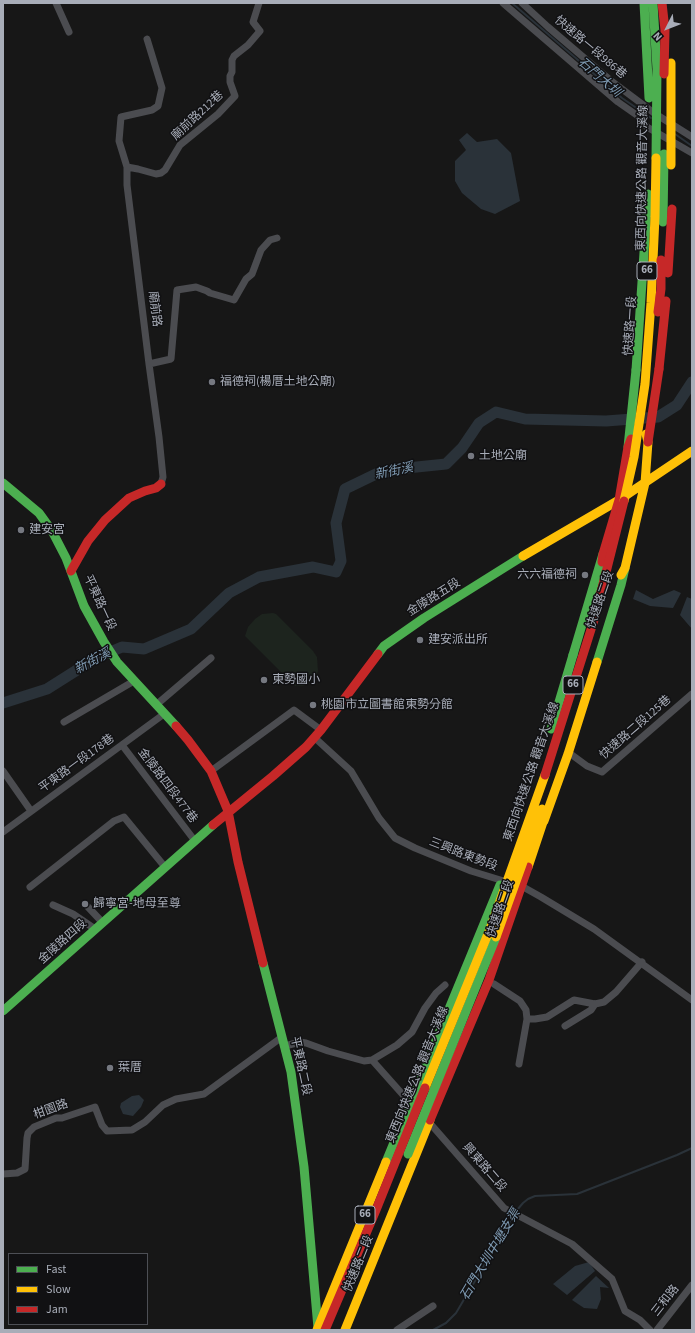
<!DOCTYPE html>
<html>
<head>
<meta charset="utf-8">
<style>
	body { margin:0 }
	#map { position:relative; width:695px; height:1333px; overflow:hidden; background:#171717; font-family:"Source Sans 3",sans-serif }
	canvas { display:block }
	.frame { position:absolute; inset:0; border:4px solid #a8adb8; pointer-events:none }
	.legend { position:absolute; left:8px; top:1253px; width:140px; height:72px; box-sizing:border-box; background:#111113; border:1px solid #4d4f55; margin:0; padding:5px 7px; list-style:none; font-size:12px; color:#a8adb8 }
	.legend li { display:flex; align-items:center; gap:8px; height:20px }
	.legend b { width:20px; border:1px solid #4d4f55 }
	.north { position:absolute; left:647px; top:8px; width:40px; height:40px; -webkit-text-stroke:3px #111113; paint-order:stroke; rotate:228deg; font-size:11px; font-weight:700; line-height:16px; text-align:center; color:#a8adb8 }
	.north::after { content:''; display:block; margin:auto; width:14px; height:18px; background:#a8adb8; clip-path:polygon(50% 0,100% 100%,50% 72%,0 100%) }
</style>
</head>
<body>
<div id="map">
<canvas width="695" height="1333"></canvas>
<div class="frame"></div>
<ul class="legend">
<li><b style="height:5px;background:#4caf50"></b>Fast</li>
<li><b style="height:5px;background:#ffc107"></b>Slow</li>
<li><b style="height:5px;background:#c62828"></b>Jam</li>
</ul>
<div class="north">N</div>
</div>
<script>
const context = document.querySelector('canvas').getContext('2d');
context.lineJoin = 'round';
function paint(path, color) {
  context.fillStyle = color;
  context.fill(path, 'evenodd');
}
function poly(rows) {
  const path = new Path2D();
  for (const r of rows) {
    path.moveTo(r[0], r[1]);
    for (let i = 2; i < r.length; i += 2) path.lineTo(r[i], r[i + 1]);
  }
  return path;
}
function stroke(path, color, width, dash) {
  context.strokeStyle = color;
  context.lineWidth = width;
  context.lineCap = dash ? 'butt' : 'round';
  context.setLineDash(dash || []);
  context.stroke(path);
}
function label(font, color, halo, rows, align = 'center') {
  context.font = font + ' "Source Sans 3","Noto Sans TC",sans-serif';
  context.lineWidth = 3;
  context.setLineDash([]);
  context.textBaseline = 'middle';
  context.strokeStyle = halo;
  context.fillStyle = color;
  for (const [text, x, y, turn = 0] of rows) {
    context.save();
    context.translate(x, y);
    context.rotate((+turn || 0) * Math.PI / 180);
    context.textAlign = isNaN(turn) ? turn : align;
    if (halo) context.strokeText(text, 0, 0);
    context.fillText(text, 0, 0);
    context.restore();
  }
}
paint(poly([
	[273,613,276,614,313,651,317,657,318,671,314,680,311,683,303,686,295,686,245,636,248,627,255,619,262,614]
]), '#1d241e');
paint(poly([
	[467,133,477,142,497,139,511,153,520,201,495,214,481,209,462,193,455,181,455,161,466,150,459,140],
	[636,590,653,599,674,590,681,593,673,608,650,606,633,599],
	[687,597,692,599,692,629,680,615],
	[139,1095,144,1100,141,1107,133,1116,123,1114,120,1107,121,1103,132,1096],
	[589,1262,595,1271,567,1295,553,1284,575,1266],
	[596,1276,609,1288,600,1287,601,1299,597,1309,584,1308,572,1300]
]), '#2a3239');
stroke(poly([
	[512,3,622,98,651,118],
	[675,134,692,146],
	[433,1330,446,1323,456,1313,517,1210,523,1203,528,1199,535,1196,577,1194,677,1155,692,1148]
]), '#2a3239', 2);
stroke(poly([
	[3,703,47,689,96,658,122,647,144,649,191,629,229,593,259,577,313,567,336,572,341,561,336,523,345,489,376,474,407,468,446,464,462,448,479,423,496,412,525,419,606,421,658,417,677,405,692,382]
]), '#2a3239', 11);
stroke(poly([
	[56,3,69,32],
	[503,3,618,102,638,116,647,127,692,153],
	[522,3,548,27,610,80,654,113,692,137],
	[147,39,162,88,158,106,152,110,121,117,119,141,127,167,127,185,149,364,159,437,163,477,161,484],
	[127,167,138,169,156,174,161,173,165,170,180,145,218,114,235,96,230,82,230,76,232,72,232,60,234,56,248,45,260,31,253,22,259,3],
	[149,364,171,359,177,290,196,287,207,291,210,293,234,300,246,279,252,274,261,250,270,240,277,238],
	[156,705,211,658],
	[64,722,134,681],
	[315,738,351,771,379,818,395,838,415,848,471,871,507,882],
	[122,745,195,841],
	[572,755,587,766,602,772,692,694],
	[3,771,31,811],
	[211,771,294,710,321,730],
	[3,832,164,714],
	[518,886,525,888,541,897,594,929,692,1000],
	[30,887,114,821,124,817,165,867],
	[53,905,73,914,95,929],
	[88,907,103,923],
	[494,984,520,1001,526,1010,527,1019,519,1064],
	[527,1019,535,1019,547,1017,574,1000,595,1004,604,1002,616,992,642,962],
	[565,1026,591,1010,595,1004],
	[285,1046,300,1042,306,1043,328,1051,364,1061,372,1060,397,1045,412,1032,425,1008,436,993,445,985],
	[372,1060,412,1105],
	[428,1121,504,1208,572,1244,612,1279,625,1311,640,1320,650,1330],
	[3,1174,17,1173,25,1169,27,1138,28,1133,34,1127,56,1118,62,1118,95,1107,102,1125,107,1131,132,1130,145,1122,163,1105,176,1099,204,1094,282,1037],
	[397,1330,433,1306],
	[657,1330,692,1285]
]), '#4b4c50', 7);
stroke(poly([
	[628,447,636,370],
	[3,483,39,513,52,531,66,558,84,606,104,642,117,662,176,726],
	[378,654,384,646,424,618,523,556],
	[573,655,603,554],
	[597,662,621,585,625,568],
	[263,963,291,1072,304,1167,318,1328],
	[3,1011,213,825],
	[386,1162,500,885]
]), '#4caf50', 9);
stroke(poly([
	[523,556,619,500,692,451],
	[621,575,625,568,645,483,648,442,646,434],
	[528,867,545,816],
	[317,1330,386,1162],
	[345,1330,430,1120]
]), '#ffc107', 9);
stroke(poly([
	[648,442,659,369],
	[602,562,603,554,619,500,628,447,631,439],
	[71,571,88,541,105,520,129,498,145,491,156,488,161,484],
	[176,726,188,740,211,771,228,811,238,862,263,963],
	[213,825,273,776,306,747,321,730,378,654],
	[430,1120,489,980,528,867]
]), '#c62828', 9);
stroke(poly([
	[644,3,649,98],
	[653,3,657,69,656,158],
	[663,222,664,154],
	[636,370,648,194],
	[551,729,573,655],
	[408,1154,496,937]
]), '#4caf50', 9);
stroke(poly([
	[671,63,671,165],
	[624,501,634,457,645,384,651,303,655,217,656,158],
	[544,821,568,754,597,662],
	[496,937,542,809],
	[425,1088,490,929,545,775]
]), '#ffc107', 9);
stroke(poly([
	[662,3,665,30,664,74],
	[668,273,672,209],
	[658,312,661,289,661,260],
	[659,369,666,301],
	[545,775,594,620,624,501],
	[325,1330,376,1210,425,1088]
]), '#c62828', 9);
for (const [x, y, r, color] of [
	[212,382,4,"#757880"],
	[471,456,4,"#757880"],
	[21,530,4,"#757880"],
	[585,575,4,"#757880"],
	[420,640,4,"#757880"],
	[264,680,4,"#757880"],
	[313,705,4,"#757880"],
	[85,904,4,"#757880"],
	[110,1068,4,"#757880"]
]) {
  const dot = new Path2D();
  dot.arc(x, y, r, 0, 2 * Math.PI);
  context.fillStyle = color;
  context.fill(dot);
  stroke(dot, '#111113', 1.5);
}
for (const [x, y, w] of [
	[647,271,20],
	[573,685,20],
	[365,1215,20]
]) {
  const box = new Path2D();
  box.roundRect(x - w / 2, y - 9, w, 18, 3);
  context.fillStyle = '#111113';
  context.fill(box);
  stroke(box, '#a8adb8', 1);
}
label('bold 11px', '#a8adb8', null, [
	["66",647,271],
	["66",573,685],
	["66",365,1215]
]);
label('12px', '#a8adb8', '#111113', [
	["快速路一段986巷",590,48,40],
	["廟前路212巷",198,116,-43],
	["東西向快速公路 觀音大溪線",643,178,-89],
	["廟前路",154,309,83],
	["快速路一段",631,326,-86],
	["金陵路五段",434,598,-32],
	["快速路二段",601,600,-71],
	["平東路一段",99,603,65],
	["快速路二段125巷",636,728,-41],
	["平東路一段178巷",77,764,-36],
	["東西向快速公路 觀音大溪線",532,772,-71],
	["金陵路四段477巷",167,786,53],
	["三興路東勢段",463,855,21],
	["快速路二段",501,909,-71],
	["金陵路四段",63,942,-42],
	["平東路二段",300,1066,78],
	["東西向快速公路 觀音大溪線",418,1075,-68],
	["柑園路",51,1110,-20],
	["興東路二段",484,1168,49],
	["快速路二段",359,1264,-68],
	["三和路",666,1301,-52]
]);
label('12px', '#a8adb8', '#111113', [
	["福德祠(楊厝土地公廟)",220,382],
	["土地公廟",479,456],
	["建安宮",29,530],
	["六六福德祠",577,575,"right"],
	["建安派出所",428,640],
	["東勢國小",272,680],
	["桃園市立圖書館東勢分館",321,705],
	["歸寧宮-地母至尊",93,904],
	["葉厝",118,1068]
], 'left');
label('italic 13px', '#7f9bb3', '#111113', [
	["石門大圳",599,78,41],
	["新街溪",394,472,-12],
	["新街溪",93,662,-28],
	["石門大圳中壢支渠",491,1255,-59]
]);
</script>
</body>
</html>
